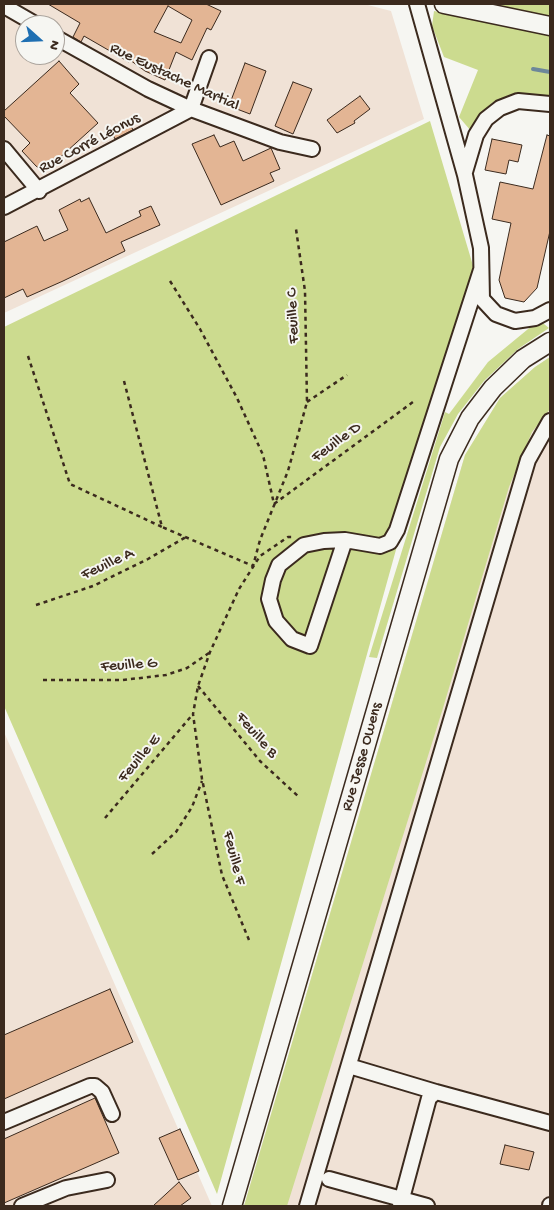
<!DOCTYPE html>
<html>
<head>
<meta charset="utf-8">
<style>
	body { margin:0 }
	#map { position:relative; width:554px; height:1210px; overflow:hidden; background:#f6f6f2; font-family:"Gochi Hand",sans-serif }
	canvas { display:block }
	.frame { position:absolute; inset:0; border:5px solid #3b2a1e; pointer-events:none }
	.north { position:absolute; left:15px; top:15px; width:50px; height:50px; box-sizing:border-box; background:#f6f6f2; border:1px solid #aba49d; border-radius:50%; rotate:110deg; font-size:14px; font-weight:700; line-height:20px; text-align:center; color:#3b2a1e }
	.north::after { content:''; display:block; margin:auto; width:18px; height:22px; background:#1f6fb2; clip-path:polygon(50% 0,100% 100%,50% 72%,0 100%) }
</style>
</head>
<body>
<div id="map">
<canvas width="554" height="1210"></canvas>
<div class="frame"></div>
<div class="north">N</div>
</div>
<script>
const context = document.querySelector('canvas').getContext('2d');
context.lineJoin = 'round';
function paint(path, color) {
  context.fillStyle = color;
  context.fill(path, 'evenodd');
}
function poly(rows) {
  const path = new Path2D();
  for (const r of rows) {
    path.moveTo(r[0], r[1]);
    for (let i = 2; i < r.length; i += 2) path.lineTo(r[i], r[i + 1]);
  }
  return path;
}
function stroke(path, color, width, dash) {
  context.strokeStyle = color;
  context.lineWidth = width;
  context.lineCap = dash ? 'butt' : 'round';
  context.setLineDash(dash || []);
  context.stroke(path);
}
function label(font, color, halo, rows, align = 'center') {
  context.font = font + ' "Gochi Hand",sans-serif';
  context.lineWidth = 4;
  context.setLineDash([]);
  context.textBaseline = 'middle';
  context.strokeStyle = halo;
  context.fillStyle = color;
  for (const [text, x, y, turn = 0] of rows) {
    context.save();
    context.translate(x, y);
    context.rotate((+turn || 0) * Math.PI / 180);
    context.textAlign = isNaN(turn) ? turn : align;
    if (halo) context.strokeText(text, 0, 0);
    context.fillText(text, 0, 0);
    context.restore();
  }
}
paint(poly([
	[4,4,364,4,391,11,424,119,4,313],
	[25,25,55,25,55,55,25,55],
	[550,357,550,1206,244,1206,465,455,500,398,535,367],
	[4,732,212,1206,4,1206]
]), '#f0e2d6');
paint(poly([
	[489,4,550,4,550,16,536,13],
	[434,11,550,36,550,98,527,93,510,95,492,103,479,116,471,131,459,117,478,70,444,57,432,26],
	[430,121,474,269,217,1194,4,706,4,327],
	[539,320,549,328,518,349,484,381,458,414,440,447,377,658,369,657,445,412,449,414,488,362],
	[550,357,550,409,532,432,509,487,443,708,287,1206,244,1206,465,455,500,398,535,367]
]), '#ccdb8f');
stroke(poly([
	[533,69,550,72]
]), '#6d879a', 4);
const building = poly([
	[48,4,206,4,221,11,211,30,207,28,192,60,176,52,165,80,145,71,130,60,129,62,84,36,81,42,73,37,80,23,48,4],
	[168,6,192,20,181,43,154,32,168,6],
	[59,61,79,84,70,93,98,123,44,172,36,166,22,151,30,143,4,116,4,111,59,61],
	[245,63,266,71,250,114,229,106,245,63],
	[293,82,312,89,293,134,275,126,293,82],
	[360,96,370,109,354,121,355,123,337,133,327,120,360,96],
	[129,122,133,130,115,139,111,131,129,122],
	[214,135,220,147,234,141,243,161,271,148,280,169,270,173,274,181,221,205,192,144,214,135],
	[547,135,550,136,550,231,537,288,524,302,505,298,499,280,511,223,492,219,500,182,533,189,547,135],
	[492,139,522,145,518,162,509,160,506,174,485,170,492,139],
	[89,198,106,233,141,216,139,211,151,206,160,225,121,242,125,251,63,281,27,297,23,289,4,298,4,242,37,226,44,241,68,230,59,210,80,199,81,202,89,198],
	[110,989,133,1042,4,1099,4,1035,110,989],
	[95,1098,119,1153,4,1203,4,1139,95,1098],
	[180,1129,199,1171,178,1180,159,1138,180,1129],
	[505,1145,534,1152,529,1170,500,1164,505,1145],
	[179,1182,191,1198,180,1206,153,1206,179,1182]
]);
paint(building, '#e3b594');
stroke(building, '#3b2a1e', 1);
const minor = poly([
	[417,4,465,175,481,248,482,299,496,314,515,321,535,318,550,310],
	[4,6,37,25],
	[55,37,148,89,191,109,280,142,312,149],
	[4,149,39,191],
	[465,172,476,135,486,119,500,108,518,101,550,104],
	[4,207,191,109,209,58],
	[345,540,310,646,292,639,276,621,269,599,273,580,279,565,304,545,324,541,345,540,380,546,390,542,397,530,481,270],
	[349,1066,436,1092],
	[4,1122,90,1086,95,1086,102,1092,112,1114],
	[329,1179,427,1206],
	[22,1206,66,1188,107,1180],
	[307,1206,528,460,550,421],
	[400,1206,429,1098,436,1092,550,1123],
	[550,1206,550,1205]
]);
const major = poly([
	[444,4,550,26],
	[232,1206,449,459,470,418,493,388,523,359,550,342]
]);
stroke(minor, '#3b2a1e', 18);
stroke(major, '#3b2a1e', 21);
stroke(poly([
	[170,281,200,329,237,398,263,455,274,504,413,402],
	[28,356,70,484,162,527],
	[124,381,162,527,253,566,260,540,288,471,307,402,305,291,296,229],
	[307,402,347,375],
	[36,605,93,586,148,559,186,537],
	[43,680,123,680,166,675,187,668,209,653],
	[198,686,260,761,300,798],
	[105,818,193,714],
	[152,854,176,832,192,807,202,781],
	[249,940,222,875,202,779,193,714,198,686,210,652,239,589,260,556,288,537,292,537]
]), '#3b2a1e', 2.5, [4, 4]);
stroke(minor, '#f6f6f2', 14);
stroke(major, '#f6f6f2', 18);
label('16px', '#3b2a1e', '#f6f6f2', [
	["Rue Eustache Martial",174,78,25],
	["Rue Corré Léonus",90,144,-28],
	["Feuille C",294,316,-92],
	["Feuille D",337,443,-36],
	["Feuille A",108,565,-25],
	["Feuille G",129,666,-4],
	["Feuille B",256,736,49],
	["Rue Jesse Owens",363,757,-74],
	["Feuille E",140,759,-50],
	["Feuille F",233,858,76]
]);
</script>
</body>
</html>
